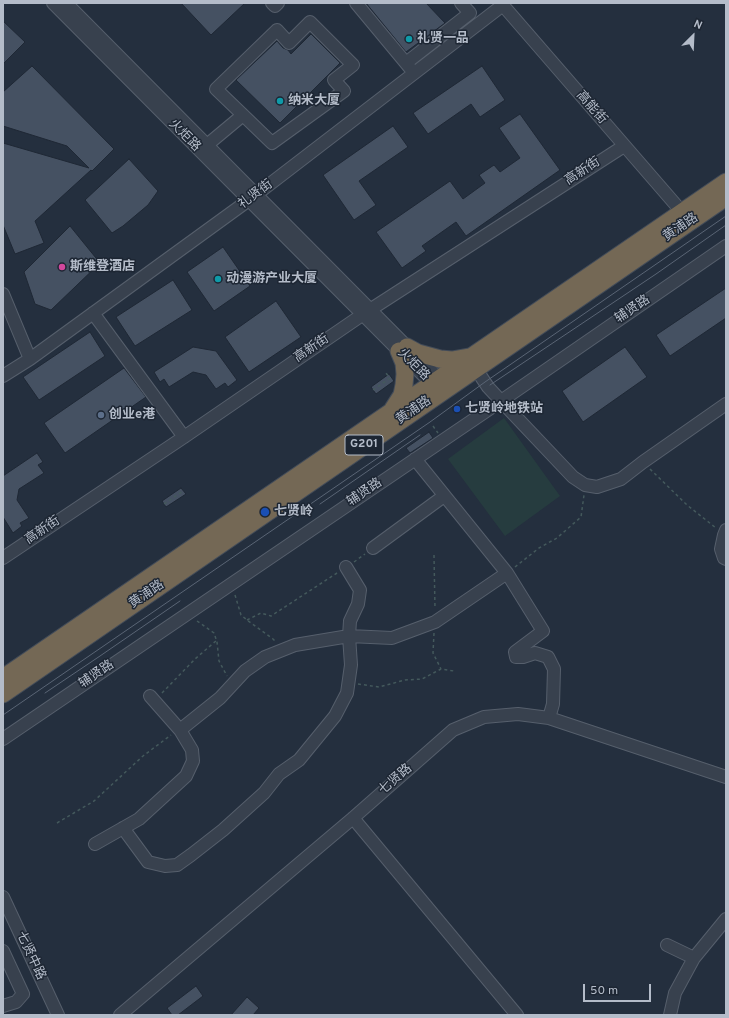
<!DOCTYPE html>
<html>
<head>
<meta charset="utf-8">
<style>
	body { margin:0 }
	#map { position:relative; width:729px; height:1018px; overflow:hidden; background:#242f3e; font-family:Overpass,sans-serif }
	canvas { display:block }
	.frame { position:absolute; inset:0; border:4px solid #b4bcc9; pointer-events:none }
	.north { position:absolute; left:673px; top:16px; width:40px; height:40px; -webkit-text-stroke:3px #1d2633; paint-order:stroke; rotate:24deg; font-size:11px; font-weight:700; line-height:16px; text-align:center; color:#b4bcc9 }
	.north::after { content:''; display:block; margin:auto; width:14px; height:18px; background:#b4bcc9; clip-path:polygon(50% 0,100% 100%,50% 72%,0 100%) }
	.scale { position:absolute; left:583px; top:984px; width:68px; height:18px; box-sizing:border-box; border:2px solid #b4bcc9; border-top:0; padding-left:5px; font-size:12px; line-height:14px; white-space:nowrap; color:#b4bcc9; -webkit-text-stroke:3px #1d2633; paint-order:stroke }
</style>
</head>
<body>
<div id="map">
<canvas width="729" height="1018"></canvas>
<div class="frame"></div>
<div class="north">N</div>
<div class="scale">50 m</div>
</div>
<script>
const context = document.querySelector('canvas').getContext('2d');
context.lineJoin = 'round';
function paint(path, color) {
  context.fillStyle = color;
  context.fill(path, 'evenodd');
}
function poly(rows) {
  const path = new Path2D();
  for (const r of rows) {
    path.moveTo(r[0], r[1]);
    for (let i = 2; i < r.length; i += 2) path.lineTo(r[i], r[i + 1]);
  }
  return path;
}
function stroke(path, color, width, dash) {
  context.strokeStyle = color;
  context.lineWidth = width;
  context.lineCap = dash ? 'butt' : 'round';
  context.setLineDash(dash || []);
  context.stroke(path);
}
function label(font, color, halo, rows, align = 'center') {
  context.font = font + ' Overpass,"Noto Sans SC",sans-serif';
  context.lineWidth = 3;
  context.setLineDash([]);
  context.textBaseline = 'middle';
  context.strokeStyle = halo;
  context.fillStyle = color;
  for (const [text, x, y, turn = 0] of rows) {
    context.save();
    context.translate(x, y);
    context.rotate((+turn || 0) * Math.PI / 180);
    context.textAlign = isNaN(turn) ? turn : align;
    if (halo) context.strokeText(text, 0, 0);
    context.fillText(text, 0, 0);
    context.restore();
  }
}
paint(poly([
	[504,418,560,496,505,536,448,459]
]), '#263c3f');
const building = poly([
	[181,3,245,3,211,35,181,3],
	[366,3,426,3,445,23,406,52,366,3],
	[3,21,25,42,3,64,3,21],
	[311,34,340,63,280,123,236,80,277,41,283,48,288,50,291,54,311,34],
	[32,66,114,149,92,171,91,170,35,221,44,243,15,254,3,225,3,143,89,168,67,146,3,126,3,92,32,66],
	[482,66,505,100,480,117,471,104,428,134,413,113,482,66],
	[520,114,560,170,466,236,456,222,422,246,426,251,402,268,376,232,450,181,463,199,485,183,479,175,494,165,500,172,520,158,499,128,520,114],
	[393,126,408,147,359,181,376,205,354,220,323,175,393,126],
	[129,159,158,191,148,205,123,226,112,233,85,200,129,159],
	[70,226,100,263,51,310,35,304,24,272,70,226],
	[223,247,250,286,214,311,187,272,223,247],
	[173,280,192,310,135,346,116,317,173,280],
	[726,288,726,318,670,356,656,335,726,288],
	[276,301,301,337,249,372,225,337,276,301],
	[90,332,105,356,39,400,23,377,90,332],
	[193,347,216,351,237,380,228,387,225,383,216,389,206,375,193,372,169,387,164,379,160,382,154,372,193,347],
	[625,347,647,377,583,422,562,391,625,347],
	[124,368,146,397,65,453,44,423,124,368],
	[389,374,394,381,376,394,371,387,389,374],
	[429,432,433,438,410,453,406,448,429,432],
	[37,453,43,462,38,465,44,473,19,489,17,500,29,518,20,523,22,526,13,533,3,517,3,476,37,453],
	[181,488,186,494,166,507,162,501,181,488],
	[196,986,203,996,178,1015,172,1015,167,1008,196,986],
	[247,997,259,1008,253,1015,231,1015,247,997]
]);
paint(building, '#455162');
stroke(building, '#1f2835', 1);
const minor = poly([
	[53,3,437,389],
	[66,3,439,379,440,386],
	[272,3,275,6,278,3],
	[356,3,410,68],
	[501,3,682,212],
	[406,63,470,13,461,3],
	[207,145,243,115,272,143,344,91,334,80,353,65,310,22,289,43,277,30,216,89,243,115],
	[3,294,30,359],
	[93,313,184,437],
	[476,369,488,387,501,401,573,477,585,485,597,487,621,479,643,462,726,404],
	[3,376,30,359,253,197,503,5],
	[415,459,507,573,543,631,515,652,516,657,523,657,535,653,548,657,554,669,553,704,549,718],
	[726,530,724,535,721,549,724,558,726,559],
	[373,548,444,496],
	[3,558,184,437,362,315,624,146],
	[180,730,220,698,245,671,265,657,295,645,349,636,392,638,435,622,507,573],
	[3,739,501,401,726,246],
	[353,818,517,1015],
	[123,828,148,862,165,866,177,865,191,855,223,830,264,793,279,774,299,760,335,716,347,693,351,665,349,636,350,621,358,604,360,590,346,567],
	[95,844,139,819,186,776,193,761,192,750,180,730,150,696],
	[3,897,58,1015],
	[667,945,694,958],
	[3,951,23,994,16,1002,3,1006],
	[120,1015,353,818,453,730,484,717,518,714,549,718,726,777],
	[670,1015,675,993,694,958,726,919]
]);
const highway = poly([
	[407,347,418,353,440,359,452,360,469,357],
	[393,409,402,395,404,385,405,374,404,363,399,351],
	[3,678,726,182],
	[3,694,726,197]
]);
stroke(minor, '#565f6c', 14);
stroke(highway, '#434c59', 19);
stroke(poly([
	[373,390,390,378,385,372],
	[433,426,438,433],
	[650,469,687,505,716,528],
	[164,504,183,491],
	[434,555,435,609],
	[354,562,365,554],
	[515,567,539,548,557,538,581,517,584,495],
	[235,595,241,615,247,620,273,639,275,641],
	[247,620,261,613,271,616,337,573],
	[197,621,214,633,217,642,219,661,227,676],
	[434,633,433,653,441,669],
	[358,684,379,687,405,680,422,679,441,669,454,671],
	[162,693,195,659,217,640],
	[57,823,94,801,143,756,171,735]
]), '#44595c', 1.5, [3, 3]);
stroke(minor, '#38414e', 12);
stroke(highway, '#746855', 17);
stroke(poly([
	[490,385,656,274,726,225],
	[320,504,420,435],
	[45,693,100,656,180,601],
	[3,715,430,422,485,382,726,216]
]), '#5a6575', 1);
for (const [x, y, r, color] of [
	[409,39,4,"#0f9aa8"],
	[280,101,4,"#0f9aa8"],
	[62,267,4,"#d1479c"],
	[218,279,4,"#0f9aa8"],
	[457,409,4,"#1a4fb4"],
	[101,415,4,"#5c6f8a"],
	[265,512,5,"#1a4fb4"]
]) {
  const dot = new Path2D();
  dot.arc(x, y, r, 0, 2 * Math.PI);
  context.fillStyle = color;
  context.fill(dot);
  stroke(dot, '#1d2633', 1.5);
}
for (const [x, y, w] of [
	[364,445,38]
]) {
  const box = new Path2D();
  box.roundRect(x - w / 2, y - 10, w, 20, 3);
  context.fillStyle = '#1d2633';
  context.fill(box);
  stroke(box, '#b4bcc9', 1);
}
label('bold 12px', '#b4bcc9', null, [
	["G201",364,445]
]);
label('bold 13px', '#b4bcc9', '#1d2633', [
	["礼贤一品",417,39],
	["纳米大厦",288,101],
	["斯维登酒店",70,267],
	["动漫游产业大厦",226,279],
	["七贤岭地铁站",465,409],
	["创业e港",109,415],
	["七贤岭",274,512]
], 'left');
label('13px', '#b4bcc9', '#1d2633', [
	["高能街",591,108,49],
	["火炬路",184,136,45],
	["高新街",583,172,-33],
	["礼贤街",256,195,-37],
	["黄浦路",681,228,-34],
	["辅贤路",633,310,-34],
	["高新街",312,349,-34],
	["火炬路",413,365,45],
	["黄浦路",414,411,-34],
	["辅贤路",365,493,-34],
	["高新街",43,531,-34],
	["黄浦路",147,595,-34],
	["辅贤路",97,675,-34],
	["七贤路",396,780,-41],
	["七贤中路",30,956,65]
]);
</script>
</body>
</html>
